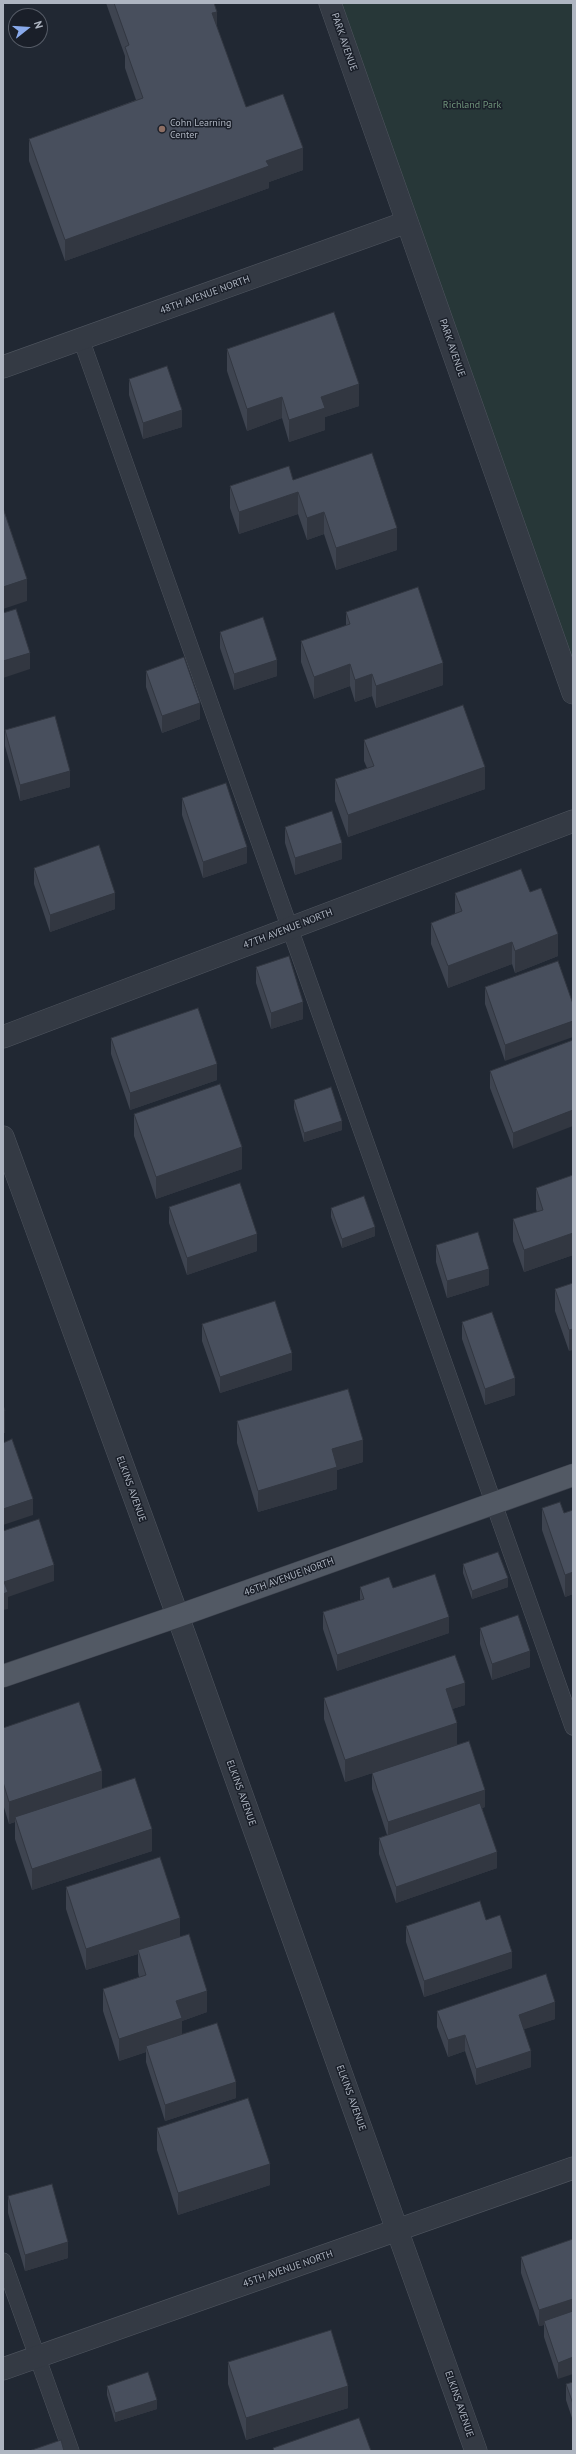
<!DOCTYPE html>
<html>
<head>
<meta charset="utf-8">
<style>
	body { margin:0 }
	#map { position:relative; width:576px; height:2454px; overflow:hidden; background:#212833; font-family:"PT Sans",sans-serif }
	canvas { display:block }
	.frame { position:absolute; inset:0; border:4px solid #aeb5c1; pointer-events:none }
	.north { position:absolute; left:8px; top:8px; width:40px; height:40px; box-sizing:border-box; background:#1a1f29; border:1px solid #555b66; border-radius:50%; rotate:73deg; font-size:11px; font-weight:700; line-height:16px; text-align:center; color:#aeb5c1 }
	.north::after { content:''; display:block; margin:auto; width:14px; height:18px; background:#89aaeb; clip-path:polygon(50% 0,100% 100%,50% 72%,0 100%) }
</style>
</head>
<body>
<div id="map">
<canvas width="576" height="2454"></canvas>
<div class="frame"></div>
<div class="north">N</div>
</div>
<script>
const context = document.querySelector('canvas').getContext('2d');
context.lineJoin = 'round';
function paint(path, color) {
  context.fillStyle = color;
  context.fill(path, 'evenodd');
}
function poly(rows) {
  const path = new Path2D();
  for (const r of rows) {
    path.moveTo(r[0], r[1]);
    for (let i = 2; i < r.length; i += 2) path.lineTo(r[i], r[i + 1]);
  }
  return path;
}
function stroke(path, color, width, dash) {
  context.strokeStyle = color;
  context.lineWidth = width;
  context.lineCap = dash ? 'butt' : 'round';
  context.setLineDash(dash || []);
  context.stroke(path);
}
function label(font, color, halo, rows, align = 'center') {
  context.font = font + ' "PT Sans",sans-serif';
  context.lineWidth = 3;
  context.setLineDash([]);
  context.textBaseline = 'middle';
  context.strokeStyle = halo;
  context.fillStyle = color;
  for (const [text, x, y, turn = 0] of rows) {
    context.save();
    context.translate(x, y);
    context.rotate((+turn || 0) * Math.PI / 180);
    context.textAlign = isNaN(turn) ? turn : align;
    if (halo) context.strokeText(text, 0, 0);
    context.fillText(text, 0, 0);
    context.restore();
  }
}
paint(poly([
	[329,3,573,3,573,696]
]), '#273738');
const service = poly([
	[81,339,573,1727],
	[3,2261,71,2451]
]);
const minor = poly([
	[330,3,573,693],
	[3,367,407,222],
	[3,1037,573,821],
	[3,1137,193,1658,476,2451],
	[3,2369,573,2168]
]);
const primary = poly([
	[3,1676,178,1616,573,1475]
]);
stroke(service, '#4f555f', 17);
stroke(minor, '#4f555f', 23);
stroke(primary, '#3e434e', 23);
stroke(service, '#343a44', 16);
stroke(minor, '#343a44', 22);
stroke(primary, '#525964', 22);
paint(poly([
	[106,3,214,3,217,28,246,107,303,170,269,182,269,188,65,261,29,161,29,139,136,100,125,68,125,56],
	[227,349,359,406,325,417,325,430,289,442,282,418,247,431,227,371],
	[129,379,182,427,143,439,129,395],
	[293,480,397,550,336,570,324,534,307,540,298,514,239,534,230,508,230,486],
	[346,612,443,685,376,708,372,696,355,702,350,686,314,699,301,662,301,641,346,626],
	[220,632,277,676,234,690,220,648],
	[146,671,200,719,162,733,146,687],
	[5,730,70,787,20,801,5,746],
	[364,740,485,789,348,837,335,801,335,779,367,768,364,761],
	[182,798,247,863,203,878,182,815],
	[285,827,342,859,295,875,285,843],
	[34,868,115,909,50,932,34,884],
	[530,892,558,956,515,973,512,964,448,988,431,944,431,923,455,914,455,893],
	[558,961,505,1061,485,1004,485,987],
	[256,967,303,1019,271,1029,256,983],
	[111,1038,217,1080,130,1110,111,1054],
	[573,1040,513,1149,490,1088,490,1071],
	[294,1100,342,1130,304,1142,294,1108],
	[134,1114,242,1169,156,1199,134,1136],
	[573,1175,573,1255,524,1272,513,1241,513,1219,537,1212,536,1209,536,1188],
	[169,1207,257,1251,187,1275,169,1223],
	[331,1208,375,1236,342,1248,331,1217],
	[436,1245,489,1285,447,1298,436,1262],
	[573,1283,569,1351,555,1311,555,1289],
	[462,1322,515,1395,485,1405,462,1339],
	[202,1324,292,1370,220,1393,202,1341],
	[237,1421,363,1462,337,1470,337,1489,258,1512,237,1443],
	[542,1508,564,1513,573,1510,573,1594,565,1597,542,1530],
	[463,1564,508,1587,472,1599,463,1573],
	[360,1587,393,1588,449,1633,337,1671,323,1629,323,1612,360,1600],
	[480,1628,530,1667,492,1680,480,1644],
	[324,1698,465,1705,452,1709,457,1745,345,1782,324,1719],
	[3,1728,102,1789,152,1851,32,1890,15,1839,15,1822,9,1824,3,1804],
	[372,1773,485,1807,482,1808,497,1868,396,1903,379,1854,379,1838,387,1835,372,1789],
	[66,1887,180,1937,207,2012,182,2021,182,2034,236,2098,165,2121,146,2062,146,2052,119,2061,103,2011,103,1989,139,1977,138,1972,138,1954,86,1970,66,1909],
	[406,1926,512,1968,424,1997,406,1942],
	[437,2011,555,2019,524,2029,531,2067,476,2085,465,2051,448,2057,437,2027],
	[157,2128,270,2185,178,2215,157,2150],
	[8,2196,68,2258,25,2271,8,2213],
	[573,2239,558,2379,544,2337,544,2325,539,2326,521,2273,521,2257],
	[228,2362,348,2408,246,2440,228,2384],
	[573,2382,573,2421,566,2400,566,2384],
	[107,2386,157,2409,115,2422,107,2395]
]), '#3e4450');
paint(poly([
	[217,12,217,33,212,13],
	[303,148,303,170,269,182,269,188,65,261,65,240,266,161],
	[359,384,359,406,325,417,325,430,289,442,289,420,321,397],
	[282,397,282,418,247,431,247,409],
	[182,410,182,427,143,439,143,423],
	[298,492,298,514,239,534,239,512],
	[324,512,324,534,307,540,307,518],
	[397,528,397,550,336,570,336,548],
	[27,579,27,601,3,609,3,587],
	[30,653,30,669,3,678,3,661],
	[277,660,277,676,234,690,234,674],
	[443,663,443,685,376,708,376,686],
	[350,664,350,686,314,699,314,677],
	[372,674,372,696,355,702,355,680],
	[200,703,200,719,162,733,162,716],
	[485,767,485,789,348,837,348,815],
	[70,771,70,787,20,801,20,785],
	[342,843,342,859,295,875,295,858],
	[247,847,247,863,203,878,203,862],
	[115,893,115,909,50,932,50,915],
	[558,934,558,956,515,973,515,951],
	[512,942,512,964,448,988,448,966],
	[303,1002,303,1019,271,1029,271,1013],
	[573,1021,573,1037,505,1061,505,1045],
	[217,1064,217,1080,130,1110,130,1093],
	[573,1110,573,1126,513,1149,513,1133],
	[342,1121,342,1130,304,1142,304,1133],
	[242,1147,242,1169,156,1199,156,1177],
	[375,1227,375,1236,342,1248,342,1239],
	[573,1233,573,1255,524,1272,524,1250],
	[257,1234,257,1251,187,1275,187,1258],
	[489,1269,489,1285,447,1298,447,1281],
	[573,1329,573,1350,569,1351,569,1330],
	[292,1353,292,1370,220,1393,220,1377],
	[515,1378,515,1395,485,1405,485,1389],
	[5,1411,5,1433,3,1433,3,1412],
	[363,1440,363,1462,337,1470,337,1489,258,1512,258,1491,332,1449],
	[33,1499,33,1515,3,1525,3,1509],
	[54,1565,54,1581,8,1597,8,1609,3,1610,4,1582],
	[573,1572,573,1594,565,1597,565,1575],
	[508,1578,508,1587,472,1599,472,1591],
	[449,1617,449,1633,337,1671,337,1655],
	[530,1651,530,1667,492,1680,492,1664],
	[465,1683,465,1705,446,1711,446,1689],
	[457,1723,457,1745,345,1782,345,1760],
	[102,1771,102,1793,15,1817,15,1822,9,1824,9,1802],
	[485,1790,485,1807,388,1838,388,1822],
	[152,1829,152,1851,32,1890,32,1869],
	[497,1852,497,1868,396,1903,396,1887],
	[180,1918,180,1940,138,1950,138,1954,86,1970,86,1949],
	[512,1952,512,1968,424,1997,424,1981],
	[207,1991,207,2012,182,2021,182,2040,146,2046,146,2052,119,2061,119,2039,176,2001],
	[555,2002,555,2019,519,2031,519,2015],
	[465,2035,465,2051,448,2057,448,2040],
	[531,2051,531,2067,476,2085,476,2069],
	[236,2082,236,2098,165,2121,165,2105],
	[270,2164,270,2185,178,2215,178,2193],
	[68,2242,68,2258,25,2271,25,2255],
	[573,2299,573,2315,544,2321,544,2325,539,2326,539,2310],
	[573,2357,573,2374,558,2379,558,2363],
	[348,2386,348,2408,246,2440,246,2418],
	[157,2400,157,2409,115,2422,115,2413]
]), '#323741');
const building = poly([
	[114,3,214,3,217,12,212,13,246,107,283,94,303,148,266,161,269,166,65,240,29,139,143,98,125,47,129,45,114,3],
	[334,312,359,384,321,397,325,408,289,420,282,397,247,409,227,349,334,312],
	[167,366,182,410,143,423,129,379,167,366],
	[372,453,397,528,336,548,324,512,307,518,298,492,239,512,230,486,289,466,293,480,372,453],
	[4,511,27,579,3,587,3,512,4,511],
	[418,587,443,663,376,686,372,674,355,680,350,664,314,677,301,641,350,624,346,612,418,587],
	[16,609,30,653,3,661,3,613,16,609],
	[263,617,277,660,234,674,220,632,263,617],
	[184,657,200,703,162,716,146,671,184,657],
	[463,705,485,767,348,815,335,779,374,766,364,740,463,705],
	[55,716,70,771,20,785,5,730,55,716],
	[226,783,247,847,203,862,182,798,226,783],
	[332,811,342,843,295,858,285,827,332,811],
	[99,845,115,893,50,915,34,868,99,845],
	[521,869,530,892,541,888,558,934,515,951,512,942,448,966,431,923,462,911,455,893,521,869],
	[289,956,303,1002,271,1013,256,967,289,956],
	[558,961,573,1004,573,1021,505,1045,485,987,558,961],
	[198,1008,217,1064,130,1093,111,1038,198,1008],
	[573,1040,573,1110,513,1133,490,1071,573,1040],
	[220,1084,242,1147,156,1177,134,1114,220,1084],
	[331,1087,342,1121,304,1133,294,1100,331,1087],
	[573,1175,573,1233,524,1250,513,1219,543,1210,536,1188,573,1175],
	[240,1183,257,1234,187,1258,169,1207,240,1183],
	[364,1196,375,1227,342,1239,331,1208,364,1196],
	[478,1232,489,1269,447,1281,436,1245,478,1232],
	[573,1283,573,1329,569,1330,555,1289,573,1283],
	[275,1301,292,1353,220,1377,202,1324,275,1301],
	[492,1312,515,1378,485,1389,462,1322,492,1312],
	[348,1389,363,1440,332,1449,337,1467,258,1491,237,1421,348,1389],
	[3,1405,5,1411,3,1412,3,1405],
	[12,1439,33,1499,3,1509,3,1443,12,1439],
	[560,1502,564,1513,573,1510,573,1572,565,1575,542,1508,560,1502],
	[39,1519,54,1565,4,1582,8,1592,3,1594,3,1531,39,1519],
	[498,1552,508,1578,472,1591,463,1564,498,1552],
	[435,1574,449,1617,337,1655,323,1612,364,1599,360,1587,389,1577,393,1588,435,1574],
	[518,1615,530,1651,492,1664,480,1628,518,1615],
	[455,1655,465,1683,446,1689,457,1723,345,1760,324,1698,455,1655],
	[79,1702,102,1771,9,1802,3,1782,3,1728,79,1702],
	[469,1741,485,1790,388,1822,372,1773,469,1741],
	[135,1778,152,1829,32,1869,15,1817,135,1778],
	[480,1803,497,1852,396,1887,379,1838,480,1803],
	[160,1857,180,1918,86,1949,66,1887,160,1857],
	[480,1901,486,1920,500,1915,512,1952,424,1981,406,1926,480,1901],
	[189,1934,207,1991,176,2001,182,2018,119,2039,103,1989,146,1975,138,1950,189,1934],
	[546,1974,555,2002,519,2015,531,2051,476,2069,465,2035,448,2040,437,2011,546,1974],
	[217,2023,236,2082,165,2105,146,2046,217,2023],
	[248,2098,270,2164,178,2193,157,2128,248,2098],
	[52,2184,68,2242,25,2255,8,2196,52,2184],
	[573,2239,573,2299,539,2310,521,2257,573,2239],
	[573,2311,573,2357,558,2363,544,2321,573,2311],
	[331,2330,348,2386,246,2418,228,2362,331,2330],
	[148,2372,157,2400,115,2413,107,2386,148,2372],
	[573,2382,573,2404,566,2384,573,2382],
	[359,2418,371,2451,274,2451,273,2448,359,2418],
	[61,2440,64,2451,29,2451,61,2440]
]);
paint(building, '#484f5d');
stroke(building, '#323741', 1);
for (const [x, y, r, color] of [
	[162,129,4,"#8d6e63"]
]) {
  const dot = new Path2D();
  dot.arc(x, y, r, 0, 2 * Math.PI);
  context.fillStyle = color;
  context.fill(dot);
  stroke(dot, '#1a1f29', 1.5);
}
label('10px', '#aeb5c1', '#1a1f29', [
	["PARK AVENUE",344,42,71],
	["48TH AVENUE NORTH",205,295,-20],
	["PARK AVENUE",452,348,71],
	["47TH AVENUE NORTH",288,929,-21],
	["ELKINS AVENUE",131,1489,70],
	["46TH AVENUE NORTH",289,1577,-20],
	["ELKINS AVENUE",241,1793,70],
	["ELKINS AVENUE",351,2098,70],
	["45TH AVENUE NORTH",288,2269,-19],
	["ELKINS AVENUE",459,2404,71]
]);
label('10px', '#70947b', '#1a1f29', [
	["Richland Park",472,105]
]);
label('10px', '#aeb5c1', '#1a1f29', [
	["Cohn Learning",170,123],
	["Center",170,135]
], 'left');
</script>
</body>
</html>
